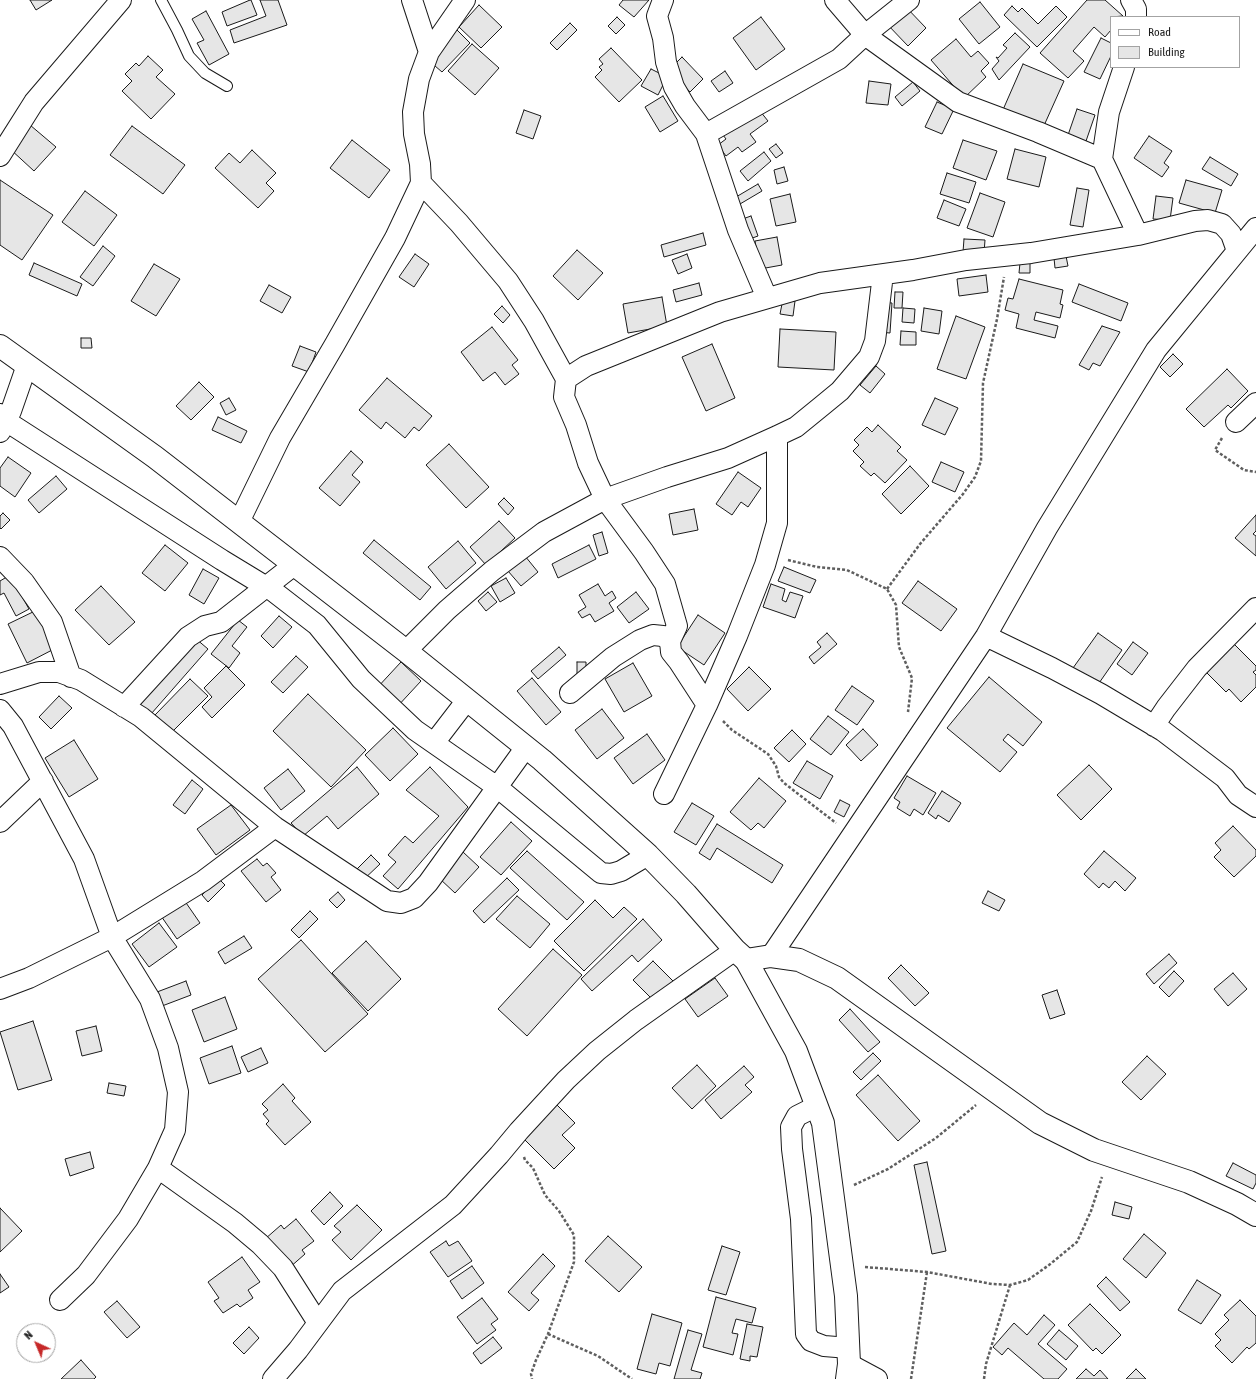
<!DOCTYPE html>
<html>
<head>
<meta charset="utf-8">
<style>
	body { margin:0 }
	#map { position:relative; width:1256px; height:1379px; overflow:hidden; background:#fff; font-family:"Asap Condensed",sans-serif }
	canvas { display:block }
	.legend { position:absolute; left:1110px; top:16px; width:130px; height:52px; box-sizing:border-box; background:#fff; border:1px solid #a3a3a3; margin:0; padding:5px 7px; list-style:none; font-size:12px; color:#1a1a1a }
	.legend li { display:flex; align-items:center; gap:8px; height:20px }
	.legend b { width:20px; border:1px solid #a3a3a3 }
	.north { position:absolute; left:16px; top:1323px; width:40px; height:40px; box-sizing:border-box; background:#fff; border:1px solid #a3a3a3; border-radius:50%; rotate:316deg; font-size:11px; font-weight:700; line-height:16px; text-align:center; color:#1a1a1a }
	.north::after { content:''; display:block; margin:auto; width:14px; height:18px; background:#c62828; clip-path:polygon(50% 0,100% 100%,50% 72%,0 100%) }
</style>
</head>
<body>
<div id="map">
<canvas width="1256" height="1379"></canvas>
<ul class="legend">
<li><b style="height:5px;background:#fff"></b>Road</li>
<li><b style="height:11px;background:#e6e6e6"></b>Building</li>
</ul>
<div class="north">N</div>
</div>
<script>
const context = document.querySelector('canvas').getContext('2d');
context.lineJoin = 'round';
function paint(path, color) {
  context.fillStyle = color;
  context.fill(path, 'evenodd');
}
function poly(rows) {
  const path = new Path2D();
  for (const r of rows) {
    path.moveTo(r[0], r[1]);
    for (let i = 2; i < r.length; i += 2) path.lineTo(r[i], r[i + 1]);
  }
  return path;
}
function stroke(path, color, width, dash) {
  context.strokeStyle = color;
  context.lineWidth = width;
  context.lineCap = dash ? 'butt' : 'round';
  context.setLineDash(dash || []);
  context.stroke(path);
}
const building = poly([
	[30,0,52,0,36,10,30,0],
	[250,0,251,0,257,15,227,26,222,12,250,0],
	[260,0,278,0,287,25,234,43,230,30,266,16,260,0],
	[623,0,649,0,634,17,619,5,623,0],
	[1087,0,1105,0,1123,16,1111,17,1111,30,1105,37,1094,27,1073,51,1084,61,1068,78,1040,53,1087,0],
	[980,2,1000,27,979,44,959,19,980,2],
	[479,5,502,27,481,48,459,27,479,5],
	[904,5,926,28,908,46,886,23,904,5],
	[1012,6,1018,12,1022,8,1038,24,1056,6,1067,17,1037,47,1004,15,1012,6],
	[206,11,229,54,209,65,197,43,204,40,192,19,206,11],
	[617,17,625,25,616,34,608,26,617,17],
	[761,17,785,49,756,70,733,38,761,17],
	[570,23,577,30,557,50,550,43,570,23],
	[456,29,470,43,442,72,427,59,456,29],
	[1015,33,1030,47,999,80,992,69,999,61,996,57,998,58,1007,48,1003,45,1015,33],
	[1101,38,1111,43,1111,56,1100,79,1084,72,1101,38],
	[956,39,971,57,978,51,989,63,981,71,986,77,964,98,931,60,956,39],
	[472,44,499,68,475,95,448,71,472,44],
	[611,48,642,80,619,102,595,77,602,70,599,67,603,64,599,59,611,48],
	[148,56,163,70,156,77,175,94,151,119,122,91,132,81,125,74,136,63,139,66,148,56],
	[682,57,703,79,690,92,669,70,682,57],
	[1023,64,1064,81,1042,130,1002,112,1023,64],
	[651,69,667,77,658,95,641,86,651,69],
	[725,71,733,83,719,92,711,81,725,71],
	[869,81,891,84,888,105,866,103,869,81],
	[913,82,920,91,902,106,895,97,913,82],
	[663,96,678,121,660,132,645,107,663,96],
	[937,102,954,109,942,134,925,127,937,102],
	[1077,109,1095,115,1085,144,1067,138,1077,109],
	[524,110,541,116,533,139,516,133,524,110],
	[760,111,768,121,750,134,756,142,742,152,738,147,726,156,718,145,726,139,723,135,730,129,732,131,760,111],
	[30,125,56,147,34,171,9,148,30,125],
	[132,126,185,165,163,194,110,155,132,126],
	[1149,136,1172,151,1164,163,1169,167,1162,177,1134,158,1149,136],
	[352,140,390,170,369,198,330,168,352,140],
	[963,140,997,151,986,180,953,168,963,140],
	[776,144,783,153,776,158,769,149,776,144],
	[1015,149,1046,157,1039,187,1007,179,1015,149],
	[252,150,276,173,266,183,274,191,258,208,215,168,229,153,240,163,252,150],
	[764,152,771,161,748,181,740,171,764,152],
	[1210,157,1238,174,1231,186,1202,169,1210,157],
	[784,167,788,181,777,184,774,170,784,167],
	[947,173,976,182,969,203,940,194,947,173],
	[0,180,53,215,22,260,0,245,0,180],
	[1186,180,1222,190,1215,213,1179,203,1186,180],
	[758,184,762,191,740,204,736,197,758,184],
	[1077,188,1089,190,1083,227,1070,225,1077,188],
	[85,191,117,215,94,246,62,222,85,191],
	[980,193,1005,202,993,237,967,228,980,193],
	[790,194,796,222,776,226,770,199,790,194],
	[1156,196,1173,198,1170,220,1153,219,1156,196],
	[944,200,966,209,959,226,937,218,944,200],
	[751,216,758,236,744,241,737,221,751,216],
	[703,233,706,245,664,257,661,245,703,233],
	[777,237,782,265,760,269,755,241,777,237],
	[964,239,985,240,984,253,963,252,964,239],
	[103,246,115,256,93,286,80,277,103,246],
	[577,250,603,273,578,300,553,276,577,250],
	[415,254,429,264,414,287,399,277,415,254],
	[687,254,692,268,678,274,672,260,687,254],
	[1066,256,1068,266,1055,268,1054,258,1066,256],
	[34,263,82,284,77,296,29,275,34,263],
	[1020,263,1030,263,1030,273,1019,273,1020,263],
	[154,264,180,279,156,316,131,301,154,264],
	[986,275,988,292,959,296,957,279,986,275],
	[1019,279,1063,290,1060,304,1063,305,1060,318,1036,312,1034,320,1058,326,1055,338,1016,328,1019,314,1005,310,1008,298,1013,299,1019,279],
	[699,283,702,295,676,302,673,290,699,283],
	[1079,284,1128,303,1121,321,1072,302,1079,284],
	[269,285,291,297,282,313,260,301,269,285],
	[895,292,903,292,902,308,894,308,895,292],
	[662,297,667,326,628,333,623,304,662,297],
	[783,299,795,301,793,316,780,314,783,299],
	[881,302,892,303,890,333,879,332,881,302],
	[502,306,510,315,503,323,494,314,502,306],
	[903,308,915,309,914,323,902,322,903,308],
	[924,308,942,311,939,334,921,331,924,308],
	[956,316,985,327,966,379,937,369,956,316],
	[1102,326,1120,332,1100,366,1093,363,1089,370,1079,365,1102,326],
	[492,327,518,360,512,365,519,374,505,385,495,372,483,381,461,352,492,327],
	[780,329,836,332,834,370,778,367,780,329],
	[901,331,916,332,916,345,900,345,901,331],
	[81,338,91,338,92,348,81,348,81,338],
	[712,344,735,398,706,411,682,357,712,344],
	[300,346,316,352,309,372,292,366,300,346],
	[1173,354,1183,364,1170,377,1160,367,1173,354],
	[876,366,885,374,870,393,860,385,876,366],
	[1227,369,1248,391,1231,408,1228,405,1204,427,1186,409,1227,369],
	[387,378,432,416,419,431,414,427,405,438,386,422,381,429,359,410,387,378],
	[199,382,214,397,191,420,176,406,199,382],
	[229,398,236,410,226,415,220,403,229,398],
	[935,398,958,408,945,435,922,425,935,398],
	[218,417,247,431,241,443,212,430,218,417],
	[878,425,901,447,897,451,907,460,885,483,874,473,871,476,860,466,864,462,853,451,859,445,854,440,867,427,872,432,878,425],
	[449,444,489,487,466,508,426,465,449,444],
	[351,451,363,462,352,475,360,482,340,506,319,488,351,451],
	[8,457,31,473,15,497,0,486,0,468,8,457],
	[941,462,964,472,955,492,932,482,941,462],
	[910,466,929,486,901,514,882,494,910,466],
	[738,472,761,488,748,507,741,502,732,515,716,504,738,472],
	[56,476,67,489,39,513,28,500,56,476],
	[504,498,514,508,508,515,498,504,504,498],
	[694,509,698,530,673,535,669,514,694,509],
	[3,513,10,520,1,529,0,528,0,516,3,513],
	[1256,515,1256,531,1253,534,1256,536,1256,556,1235,538,1256,515],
	[499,521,515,538,486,565,470,547,499,521],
	[602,532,608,553,599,556,593,535,602,532],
	[374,540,431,587,420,600,363,553,374,540],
	[458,541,476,563,446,589,428,567,458,541],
	[165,545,188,563,165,591,142,573,165,545],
	[589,545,596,559,558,578,552,564,589,545],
	[525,556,538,572,521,586,508,571,525,556],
	[784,567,816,580,810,593,778,581,784,567],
	[203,569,219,578,204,604,189,595,203,569],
	[10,575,29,609,16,616,4,593,0,595,0,581,10,575],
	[506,578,515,593,500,602,491,586,506,578],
	[918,581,957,609,941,631,902,603,918,581],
	[598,584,605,596,612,591,616,598,609,603,614,611,595,622,590,614,582,618,578,612,586,607,579,595,598,584],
	[771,584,785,589,782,600,786,602,790,592,803,596,795,618,763,607,771,584],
	[101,586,135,622,109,645,75,610,101,586],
	[488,592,497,602,486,611,478,601,488,592],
	[636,592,649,609,629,623,617,607,636,592],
	[37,610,56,648,27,663,8,624,37,610],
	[698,615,725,633,704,665,677,647,698,615],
	[279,616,292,627,273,648,261,636,279,616],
	[238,620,247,627,232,646,240,653,229,668,211,654,238,620],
	[827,633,837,644,814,664,809,657,821,647,817,642,827,633],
	[1098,633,1122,650,1097,686,1073,668,1098,633],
	[195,638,208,649,151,714,138,703,195,638],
	[1230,640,1256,666,1256,670,1253,672,1256,675,1256,687,1241,702,1229,689,1226,692,1202,668,1230,640],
	[1133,642,1148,653,1132,675,1117,664,1133,642],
	[559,647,566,655,538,679,531,671,559,647],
	[296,656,308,667,283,693,271,682,296,656],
	[401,662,421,681,396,708,376,689,401,662],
	[577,662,586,662,586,674,577,674,577,662],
	[633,663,652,696,624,712,605,679,633,663],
	[226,666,245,685,212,718,202,707,212,697,204,688,226,666],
	[749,667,771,689,748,711,727,689,749,667],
	[989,677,1042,722,1023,746,1008,734,1003,740,1017,752,1000,772,947,728,989,677],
	[532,678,561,712,546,725,517,691,532,678],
	[190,679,208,696,173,731,155,715,190,679],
	[852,686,874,701,857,725,835,710,852,686],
	[308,694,366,750,331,787,273,731,308,694],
	[59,696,72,708,51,729,39,717,59,696],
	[602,709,624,738,597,759,575,730,602,709],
	[828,716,849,732,831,755,810,739,828,716],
	[393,728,418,754,390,781,365,755,393,728],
	[863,729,878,745,861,761,846,745,863,729],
	[792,730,806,744,789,762,774,748,792,730],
	[647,734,665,760,633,784,614,758,647,734],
	[74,740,98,779,69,797,45,758,74,740],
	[807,761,833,776,820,799,793,783,807,761],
	[1089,765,1112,789,1081,820,1057,795,1089,765],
	[357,767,379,794,338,829,327,816,303,836,291,823,357,767],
	[430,767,468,807,398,889,383,876,396,862,388,855,405,836,413,843,439,816,406,790,430,767],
	[288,769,305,791,281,810,264,788,288,769],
	[907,776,936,793,923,815,914,809,910,816,897,808,900,802,894,798,907,776],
	[759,778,786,801,764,828,758,823,751,830,730,812,759,778],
	[192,780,203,789,185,814,173,805,192,780],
	[942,791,961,803,949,822,938,815,936,819,928,813,942,791],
	[840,800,850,805,844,817,834,812,840,800],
	[692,803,714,816,696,845,674,832,692,803],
	[231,805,250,830,216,855,197,829,231,805],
	[511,822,532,841,501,875,480,857,511,822],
	[717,824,783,865,772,883,717,848,710,860,699,853,717,824],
	[1233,826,1256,850,1256,856,1234,877,1214,857,1221,850,1215,843,1233,826],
	[527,851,584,902,567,920,510,868,527,851],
	[1104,851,1136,878,1125,891,1115,881,1109,888,1103,883,1099,888,1084,874,1104,851],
	[463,852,479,867,455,893,439,878,463,852],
	[371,855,380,864,361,882,353,873,371,855],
	[257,859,263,866,267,863,276,873,271,877,281,890,266,902,241,871,257,859],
	[214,874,225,885,208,902,202,895,211,886,214,874],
	[507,878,519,890,484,923,473,911,507,878],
	[988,891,1005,900,999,911,982,903,988,891],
	[338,892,345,900,337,908,329,900,338,892],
	[517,896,550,924,530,948,496,919,517,896],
	[182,897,200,923,177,939,159,913,182,897],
	[595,900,613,918,624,907,637,919,584,971,554,941,595,900],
	[310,911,318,919,299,938,291,930,310,911],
	[643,919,662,940,638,962,632,955,592,991,581,979,643,919],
	[159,923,177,947,149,967,132,944,159,923],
	[244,936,252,948,225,964,218,952,244,936],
	[301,940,368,1014,325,1052,258,979,301,940],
	[366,941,401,979,368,1011,332,973,366,941],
	[553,949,582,975,527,1036,498,1009,553,949],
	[1169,954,1177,963,1154,984,1146,974,1169,954],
	[653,961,673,981,653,1000,633,980,653,961],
	[901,965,929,993,915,1006,888,978,901,965],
	[1174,971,1184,981,1169,997,1159,987,1174,971],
	[1233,973,1247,989,1228,1006,1214,989,1233,973],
	[715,978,728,996,698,1017,685,999,715,978],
	[186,981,191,995,162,1006,157,992,186,981],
	[1057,990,1065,1014,1050,1019,1042,995,1057,990],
	[225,997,237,1029,204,1042,192,1010,225,997],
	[850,1009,880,1042,868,1052,839,1020,850,1009],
	[33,1021,52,1080,18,1090,0,1032,33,1021],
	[96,1026,102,1051,82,1056,76,1031,96,1026],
	[232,1046,241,1073,209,1084,200,1058,232,1046],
	[261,1048,268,1063,248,1072,241,1057,261,1048],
	[873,1053,881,1061,861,1080,853,1072,873,1053],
	[1147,1056,1166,1074,1141,1100,1122,1082,1147,1056],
	[697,1065,716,1086,692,1109,672,1088,697,1065],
	[744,1066,754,1077,745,1085,752,1092,721,1119,705,1100,744,1066],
	[878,1075,920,1121,898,1141,856,1095,878,1075],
	[109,1083,126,1086,124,1096,107,1093,109,1083],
	[283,1084,295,1098,292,1101,311,1122,285,1145,266,1124,269,1121,263,1114,268,1110,262,1104,283,1084],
	[554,1102,575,1123,562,1135,575,1148,554,1169,520,1135,554,1102],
	[90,1152,94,1168,70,1176,65,1159,90,1152],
	[927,1162,946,1251,932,1254,914,1165,927,1162],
	[1233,1163,1256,1175,1256,1183,1253,1189,1226,1176,1233,1163],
	[330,1192,343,1206,324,1225,311,1211,330,1192],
	[1115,1202,1132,1207,1129,1219,1112,1215,1115,1202],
	[357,1205,382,1230,351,1260,332,1240,341,1232,334,1226,357,1205],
	[0,1208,22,1231,0,1252,0,1208],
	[296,1219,314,1241,302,1250,305,1254,289,1268,265,1239,281,1225,284,1229,296,1219],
	[1144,1234,1166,1253,1146,1278,1123,1259,1144,1234],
	[608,1236,642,1267,619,1292,585,1261,608,1236],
	[446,1241,449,1246,458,1241,472,1261,448,1277,430,1252,446,1241],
	[722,1246,740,1252,726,1295,708,1290,722,1246],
	[543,1254,555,1266,531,1293,539,1300,529,1311,508,1292,543,1254],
	[242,1257,260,1282,248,1290,253,1298,240,1307,237,1304,223,1313,214,1301,219,1298,208,1282,242,1257],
	[472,1266,484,1283,462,1299,450,1281,472,1266],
	[0,1274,9,1287,0,1293,0,1274],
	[1106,1277,1130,1302,1120,1311,1097,1286,1106,1277],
	[1197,1280,1221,1295,1201,1324,1178,1310,1197,1280],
	[716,1297,756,1308,752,1323,736,1319,732,1333,738,1334,733,1355,703,1347,716,1297],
	[482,1298,498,1319,491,1324,496,1330,477,1344,457,1317,482,1298],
	[1240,1300,1256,1316,1256,1343,1249,1349,1247,1347,1232,1363,1215,1346,1221,1340,1215,1334,1229,1320,1224,1315,1240,1300],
	[117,1301,140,1327,127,1338,104,1312,117,1301],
	[1090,1304,1121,1335,1102,1354,1096,1348,1093,1351,1068,1325,1090,1304],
	[652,1314,682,1323,670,1366,659,1363,656,1374,637,1369,652,1314],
	[1044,1315,1055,1325,1038,1344,1067,1369,1058,1379,1044,1379,1008,1348,1002,1355,993,1347,1014,1323,1027,1335,1044,1315],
	[747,1324,763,1327,757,1357,750,1356,750,1361,740,1359,747,1324],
	[249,1327,259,1338,244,1354,233,1343,249,1327],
	[688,1330,702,1334,691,1370,702,1373,700,1379,674,1379,688,1330],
	[1059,1330,1078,1346,1066,1360,1047,1344,1059,1330],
	[493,1337,502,1348,481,1364,473,1353,493,1337],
	[81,1360,96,1377,94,1379,61,1379,81,1360],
	[1086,1369,1094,1376,1100,1370,1108,1379,1076,1379,1086,1369],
	[1136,1369,1146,1379,1126,1379,1136,1369]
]);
paint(building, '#e6e6e6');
stroke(building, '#1a1a1a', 1);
const service = poly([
	[161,0,177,30,189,56,205,73,227,86]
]);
const minor = poly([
	[412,0,429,52],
	[663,0,657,16,663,38,666,62,674,87,685,106,706,134,738,230,767,298],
	[835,0,865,35,958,102,1038,132,1102,159],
	[1131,0,1136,9,1136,17],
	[1124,67,1109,112,1102,159,1138,235],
	[706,134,839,59,865,35,909,0],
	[0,156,34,102,121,0],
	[421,183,459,223,508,281,534,321,566,379],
	[0,414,6,421,222,560,273,591,317,625,361,679,415,730,497,787,601,873,611,874,621,871,648,855],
	[1236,422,1256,403],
	[0,432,11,411,27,365],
	[239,522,280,438,335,344,395,238,421,183,420,164,414,134,413,112,419,79,429,52,465,0],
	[0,557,24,582,52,622,71,677],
	[986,636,1052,668,1101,694,1163,731,1225,778,1238,795,1256,807],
	[406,651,447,610,492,571,544,532,605,499,667,477,728,458,777,436,796,427,823,405,840,391,869,357,875,341,883,274],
	[0,684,39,672,59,672,81,680,141,717,275,827,387,901,401,903,414,898,428,883,526,747],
	[570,693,613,657,640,640,653,635,663,636,670,641],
	[707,705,679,662,671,652,670,641,677,626,665,584,644,552,605,499,588,463,576,425,564,397,566,379,586,366,720,312,820,283,913,270,966,260,1031,253,1138,235,1195,221,1208,220,1222,224,1231,234,1237,251],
	[124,707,188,637,205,626,221,622,294,565],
	[0,710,13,726,84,859,112,937,150,999,168,1048,178,1092,175,1130,158,1168,128,1219,86,1275,60,1300],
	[1154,726,1166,708,1197,668,1256,608],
	[434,743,467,700],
	[664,794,707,705,737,636,765,565,777,523,777,436],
	[0,822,43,781],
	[771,956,986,636,1047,528,1156,350,1256,228],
	[0,989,29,978,112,937,203,881,275,827],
	[817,1106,797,1116,791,1127,792,1149,801,1219,806,1334,811,1341,824,1346,849,1348],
	[158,1168,235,1223,260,1244,283,1268,318,1323],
	[849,1364,877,1379],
	[273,1379,298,1350,342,1291,453,1205,499,1155,519,1131,566,1080,597,1051,636,1020,735,950]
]);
const tertiary = poly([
	[746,960,771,956,799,960,837,978,1040,1123,1094,1150,1189,1182,1237,1204,1256,1215]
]);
const primary = poly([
	[0,346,155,457,406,651,542,760,648,855,686,894,735,950,746,960,796,1051,823,1123,846,1296,849,1364,847,1379]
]);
stroke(service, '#1a1a1a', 12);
stroke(minor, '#1a1a1a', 22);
stroke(tertiary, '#1a1a1a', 24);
stroke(primary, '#1a1a1a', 24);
stroke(poly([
	[1222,438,1215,450,1244,470,1256,472],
	[788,560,817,567,847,570,887,589,896,605,899,647,912,678,908,712],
	[887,589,920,544,963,494,975,477,981,461,983,383,997,319,1004,277],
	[723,721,732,730,768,754,776,766,779,777,784,783,836,823],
	[524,1157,525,1160,533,1168,545,1195,559,1211,574,1235,574,1262,548,1334,536,1360,531,1374,532,1379],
	[854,1185,888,1169,936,1138,976,1105],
	[865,1267,927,1272,992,1284,1010,1285,1028,1280,1049,1265,1077,1242,1091,1211,1102,1177],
	[548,1334,598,1356,632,1379],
	[911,1379,927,1272],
	[984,1379,986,1364,1010,1285]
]), '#5f5f5f', 2.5, [3, 2]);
stroke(service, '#fff', 10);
stroke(minor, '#fff', 20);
stroke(tertiary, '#fff', 22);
stroke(primary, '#fff', 22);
</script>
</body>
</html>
